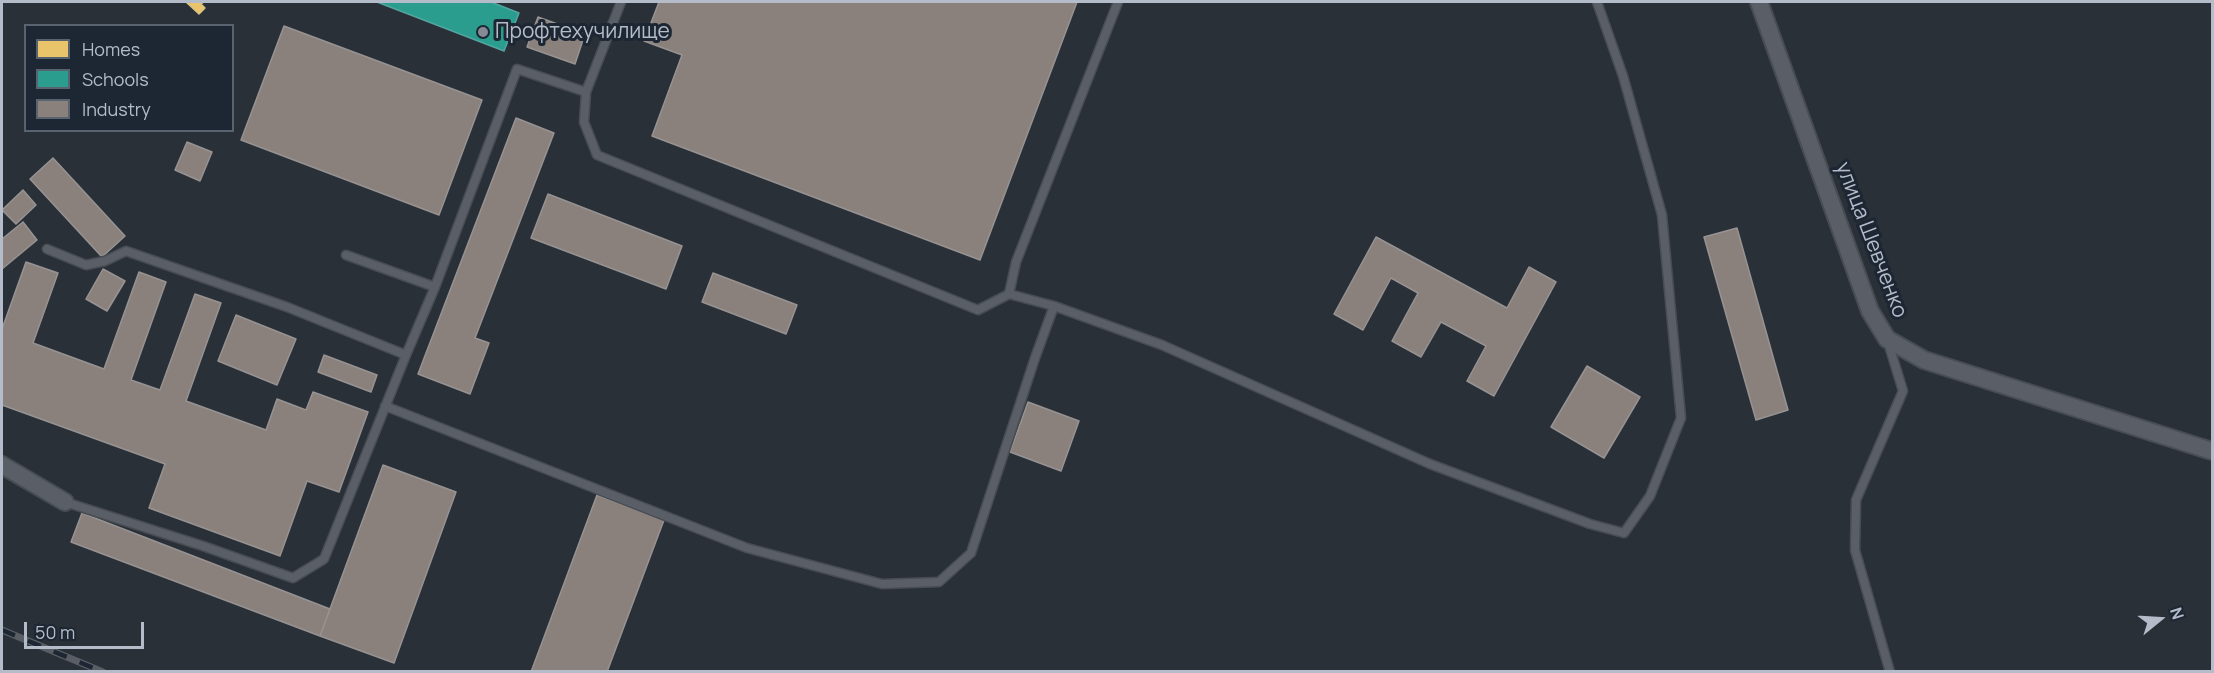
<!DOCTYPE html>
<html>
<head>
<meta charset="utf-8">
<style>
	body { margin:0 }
	#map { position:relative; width:2214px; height:673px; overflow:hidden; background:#2a3038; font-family:Manrope,sans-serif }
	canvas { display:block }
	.frame { position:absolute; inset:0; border:3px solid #b4bcc9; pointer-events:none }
	.legend { position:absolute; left:24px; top:24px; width:210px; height:108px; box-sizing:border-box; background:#1d2633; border:2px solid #59626f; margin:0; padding:8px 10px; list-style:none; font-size:18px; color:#b4bcc9 }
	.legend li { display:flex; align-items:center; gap:12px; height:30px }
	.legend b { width:30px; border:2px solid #59626f }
	.north { position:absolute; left:2130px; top:589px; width:60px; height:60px; -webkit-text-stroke:4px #1d2633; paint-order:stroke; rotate:72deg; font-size:16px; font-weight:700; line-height:24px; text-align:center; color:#b4bcc9 }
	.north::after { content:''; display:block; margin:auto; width:21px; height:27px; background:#b4bcc9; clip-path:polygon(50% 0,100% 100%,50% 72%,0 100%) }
	.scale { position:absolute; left:24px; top:622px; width:120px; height:27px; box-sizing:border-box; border:3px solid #b4bcc9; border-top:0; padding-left:8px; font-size:18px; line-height:21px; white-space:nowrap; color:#b4bcc9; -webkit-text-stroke:4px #1d2633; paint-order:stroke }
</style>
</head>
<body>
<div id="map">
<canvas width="2214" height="673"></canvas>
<div class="frame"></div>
<ul class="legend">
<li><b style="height:16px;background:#e9c46a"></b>Homes</li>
<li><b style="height:16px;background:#2a9d8f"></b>Schools</li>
<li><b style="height:16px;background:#8a817c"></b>Industry</li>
</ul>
<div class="north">N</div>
<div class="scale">50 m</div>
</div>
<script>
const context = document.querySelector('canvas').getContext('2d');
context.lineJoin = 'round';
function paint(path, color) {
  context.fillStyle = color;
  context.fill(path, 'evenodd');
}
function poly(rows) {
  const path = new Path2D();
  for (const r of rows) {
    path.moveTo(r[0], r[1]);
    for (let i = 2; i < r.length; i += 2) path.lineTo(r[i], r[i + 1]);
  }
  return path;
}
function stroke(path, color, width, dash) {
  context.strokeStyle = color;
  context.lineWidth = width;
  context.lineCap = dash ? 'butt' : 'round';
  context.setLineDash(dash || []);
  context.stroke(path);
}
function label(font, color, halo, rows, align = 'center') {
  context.font = font + ' Manrope,sans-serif';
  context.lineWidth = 6;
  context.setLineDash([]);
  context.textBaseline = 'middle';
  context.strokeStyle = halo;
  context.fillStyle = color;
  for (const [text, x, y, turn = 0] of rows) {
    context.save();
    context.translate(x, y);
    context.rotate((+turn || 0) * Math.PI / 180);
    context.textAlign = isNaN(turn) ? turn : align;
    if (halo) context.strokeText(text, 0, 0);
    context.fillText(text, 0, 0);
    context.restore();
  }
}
const homes = poly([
	[186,2,204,2,201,4,205,8,199,14,186,2]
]);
paint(homes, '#e9c46a');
stroke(homes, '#d9c286', 1.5);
const schools = poly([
	[377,2,491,2,519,13,504,51,377,2]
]);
paint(schools, '#2a9d8f');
stroke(schools, '#53a6a0', 1.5);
const industry = poly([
	[659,2,1077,2,980,260,652,136,682,55,644,41,659,2],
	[538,17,585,34,575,64,527,47,538,17],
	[284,26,482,100,439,215,241,140,284,26],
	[516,118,554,133,475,338,489,343,470,394,418,374,516,118],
	[187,142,212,152,200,181,175,170,187,142],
	[53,158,125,236,102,257,30,179,53,158],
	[23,190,36,205,16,224,2,210,23,190],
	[548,194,682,246,666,289,531,238,548,194],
	[23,222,37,240,2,269,2,239,23,222],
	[1737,228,1788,410,1756,420,1704,237,1737,228],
	[1376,237,1507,308,1529,267,1556,282,1494,396,1467,381,1486,346,1441,322,1421,357,1392,341,1418,293,1391,278,1363,330,1334,314,1376,237],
	[26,262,58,273,33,343,104,369,139,272,166,282,131,380,160,390,195,294,221,303,186,401,266,430,277,399,306,410,313,392,368,412,339,492,307,481,280,556,149,508,165,464,2,405,2,329,26,262],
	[103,269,125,281,107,311,86,299,103,269],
	[713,273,797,305,786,334,702,302,713,273],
	[236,315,296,339,277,385,218,361,236,315],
	[324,355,377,375,371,392,318,372,324,355],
	[1587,366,1640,397,1604,458,1551,427,1587,366],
	[1028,402,1079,421,1061,471,1010,452,1028,402],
	[383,465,456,492,394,663,320,636,383,465],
	[597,495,664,520,607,672,531,672,597,495],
	[82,513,330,609,320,636,71,542,82,513]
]);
paint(industry, '#8a817c');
stroke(industry, '#979393', 1.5);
const service = poly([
	[586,92,584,122,597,155,978,310,1009,294,1054,306,1162,345,1430,464,1590,524,1624,533,1650,496,1681,418,1662,215,1623,76,1597,2],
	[47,249,86,265,105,261,126,251,287,307,406,355],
	[346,255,435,287],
	[1009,294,1016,262,1118,2],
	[1887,339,1903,391,1856,500,1855,550,1890,672],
	[385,406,747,548,882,584,939,582,971,553,1035,358,1054,306],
	[65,502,203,546,293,578,324,559,406,355,435,287,517,69,586,92,621,2]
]);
const minor = poly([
	[1759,2,1870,311,1887,339,1924,360,2212,451],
	[2,465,65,502]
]);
stroke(service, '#484c53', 11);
stroke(minor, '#484c53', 20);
stroke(service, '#5a5e66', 8);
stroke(minor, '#5a5e66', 16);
const rail = poly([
	[2,630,103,672]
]);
stroke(rail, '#595d64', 7);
stroke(rail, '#1d2633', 4.5, [14]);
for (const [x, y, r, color] of [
	[483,32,6,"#848b96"]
]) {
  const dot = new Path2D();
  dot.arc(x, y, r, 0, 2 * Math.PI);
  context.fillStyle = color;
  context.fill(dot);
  stroke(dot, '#1d2633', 2);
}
label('21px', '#b4bcc9', '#1d2633', [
	["Профтехучилище",495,32]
], 'left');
label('21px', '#b4bcc9', '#1d2633', [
	["улица Шевченко",1871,240,69]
]);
</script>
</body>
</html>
